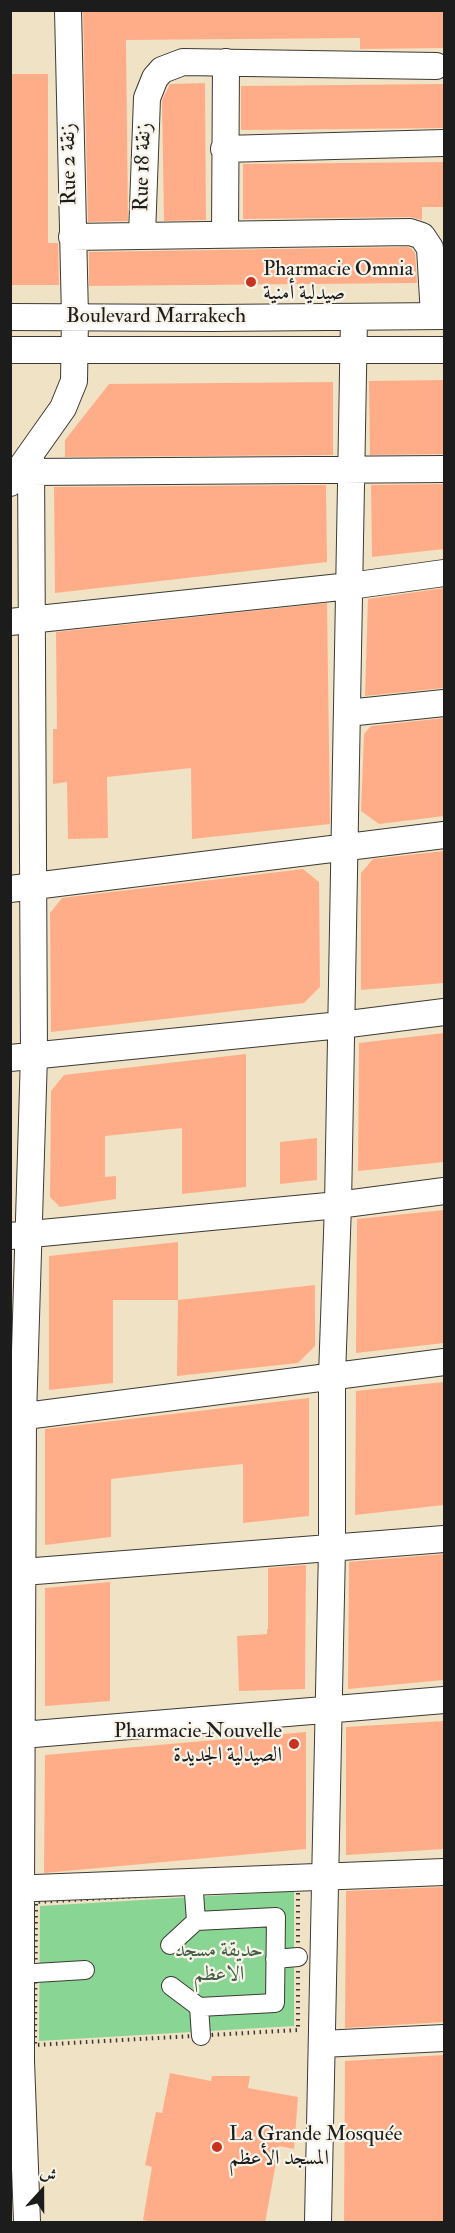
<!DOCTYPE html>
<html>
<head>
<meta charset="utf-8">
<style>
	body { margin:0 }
	#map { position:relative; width:455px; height:2233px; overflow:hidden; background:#f0e2c5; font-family:"IM FELL Double Pica",Amiri,serif }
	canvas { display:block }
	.frame { position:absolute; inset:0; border:12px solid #1c1c1c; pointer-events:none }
	.north { position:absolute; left:12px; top:2161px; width:60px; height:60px; -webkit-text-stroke:4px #f7f3e8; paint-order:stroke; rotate:21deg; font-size:16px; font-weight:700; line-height:24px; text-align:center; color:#1c1c1c }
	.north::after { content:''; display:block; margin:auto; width:21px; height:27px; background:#1c1c1c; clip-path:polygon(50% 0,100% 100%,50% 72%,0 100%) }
</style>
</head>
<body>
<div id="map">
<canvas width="455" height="2233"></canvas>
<div class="frame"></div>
<div class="north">ش</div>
</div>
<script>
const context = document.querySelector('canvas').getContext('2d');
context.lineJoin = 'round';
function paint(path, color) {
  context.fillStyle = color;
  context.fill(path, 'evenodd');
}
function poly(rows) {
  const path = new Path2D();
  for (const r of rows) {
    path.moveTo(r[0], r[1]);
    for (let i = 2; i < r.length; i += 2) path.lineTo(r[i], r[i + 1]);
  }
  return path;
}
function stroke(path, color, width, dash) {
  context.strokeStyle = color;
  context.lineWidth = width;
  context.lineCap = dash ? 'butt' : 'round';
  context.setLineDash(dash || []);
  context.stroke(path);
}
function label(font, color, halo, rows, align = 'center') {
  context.font = font + ' "IM FELL Double Pica",Amiri,serif';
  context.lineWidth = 4.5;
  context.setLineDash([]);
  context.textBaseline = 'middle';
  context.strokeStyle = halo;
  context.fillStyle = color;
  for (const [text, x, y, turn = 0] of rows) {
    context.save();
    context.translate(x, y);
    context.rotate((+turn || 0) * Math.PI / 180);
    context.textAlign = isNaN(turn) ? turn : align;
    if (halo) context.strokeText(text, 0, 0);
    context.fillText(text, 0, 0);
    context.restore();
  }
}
paint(poly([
	[294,1891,294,2026,39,2041,40,1906]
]), '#89d694');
paint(poly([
	[83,10,444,10,444,48,360,49,360,38,126,40,128,221,88,222],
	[10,74,48,74,48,243,58,243,59,285,10,285],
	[205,83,206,220,164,221,162,100,170,84],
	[444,84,444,128,241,130,241,86],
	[444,162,444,207,422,207,422,220,410,217,243,219,243,164],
	[408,247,412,249,415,253,417,283,89,286,89,252],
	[444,380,444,454,370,455,369,381],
	[333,382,333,455,65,457,65,440,109,384],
	[444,484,444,549,372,557,371,485],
	[326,485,327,562,55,593,54,487],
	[444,588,444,688,365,696,368,599],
	[327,603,330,824,192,839,191,768,107,777,108,838,68,839,67,782,53,784,53,729,57,729,56,632],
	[444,718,444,816,379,824,361,811,364,734,371,726],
	[444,851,444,983,361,990,361,873,373,859],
	[303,869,319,882,320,987,304,1003,51,1032,50,913,62,898],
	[444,1033,444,1162,358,1171,359,1043],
	[246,1054,246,1187,182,1194,182,1128,105,1136,105,1177,116,1176,116,1199,60,1207,50,1197,51,1091,64,1075],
	[317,1138,317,1180,280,1184,280,1142],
	[444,1210,444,1343,356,1353,357,1219],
	[178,1242,178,1300,113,1300,113,1383,49,1390,49,1256],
	[315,1285,315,1346,298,1363,177,1376,178,1300],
	[444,1382,444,1505,355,1515,356,1391],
	[309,1398,309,1516,243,1523,243,1464,177,1471,111,1479,111,1537,45,1545,45,1429],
	[444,1554,444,1680,348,1689,349,1562],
	[306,1565,305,1689,239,1691,237,1636,267,1634,267,1629,268,1629,268,1568],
	[110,1582,110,1701,45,1706,45,1588],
	[444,1721,444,1849,346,1855,346,1727],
	[306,1732,306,1849,44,1873,45,1755],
	[444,1887,444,2022,345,2028,346,1891],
	[444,2055,444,2223,344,2223,345,2061],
	[170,2073,211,2081,212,2076,250,2076,248,2088,298,2097,294,2149,279,2146,265,2223,158,2223,143,2220,152,2167,145,2165,156,2112,162,2113]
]), '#ffad88');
const pedestrian = poly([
	[194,1893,196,1921],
	[170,1945,196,1921,276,1917,275,2003,199,2007,171,1986],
	[275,1959,298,1957],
	[35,1973,85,1970],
	[199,2007,201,2036]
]);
const minor = poly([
	[224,149,444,143],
	[225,234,226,62],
	[142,235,147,98,155,78,162,70,183,62,436,66],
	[72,237,410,232,422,236,430,248,434,316],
	[10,317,212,318,444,316],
	[10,350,444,350],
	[31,472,444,469],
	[10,483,63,408,74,381,75,317,68,10],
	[10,622,350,586,444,573],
	[347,713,444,703],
	[10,889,444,835],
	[10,1058,341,1025,444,1012],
	[10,1236,338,1205,444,1191],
	[10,1418,444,1362],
	[10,1573,444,1539],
	[10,1736,444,1700],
	[10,1889,444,1872],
	[322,2044,444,2038],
	[27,2222,21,2061,21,1889,23,1416,34,1055,31,457],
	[318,2222,332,1548,332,1376,338,1205,354,318]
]);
stroke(pedestrian, '#3c3a35', 20);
stroke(minor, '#3c3a35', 28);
stroke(poly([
	[298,1887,298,2030,35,2045,36,1902,298,1887]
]), '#3c3a35', 4, [1.5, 4.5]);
stroke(pedestrian, '#fff', 18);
stroke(minor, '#fff', 26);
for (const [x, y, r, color] of [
	[251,282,6,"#c8321e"],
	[294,1744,6,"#c8321e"],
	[217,2147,6,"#c8321e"]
]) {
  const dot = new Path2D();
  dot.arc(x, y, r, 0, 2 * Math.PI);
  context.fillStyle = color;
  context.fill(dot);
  stroke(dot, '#f7f3e8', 2);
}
label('21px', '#1c1c1c', '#f7f3e8', [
	["Rue 2 زنقة",70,164,-91],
	["Rue 18 زنقة",144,167,-88],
	["Boulevard Marrakech",156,317]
]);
label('21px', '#1c1c1c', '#f7f3e8', [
	["Pharmacie Omnia",263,270],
	["صيدلية أمنية",263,294],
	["Pharmacie Nouvelle",282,1732,"right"],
	["الصيدلية الجديدة",282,1756,"right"],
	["La Grande Mosquée",229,2135],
	["المسجد الأعظم",229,2159]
], 'left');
label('21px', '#425d46', '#f7f3e8', [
	["حديقة مسجد",219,1951],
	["الاعظم",219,1975]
]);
</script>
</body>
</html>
